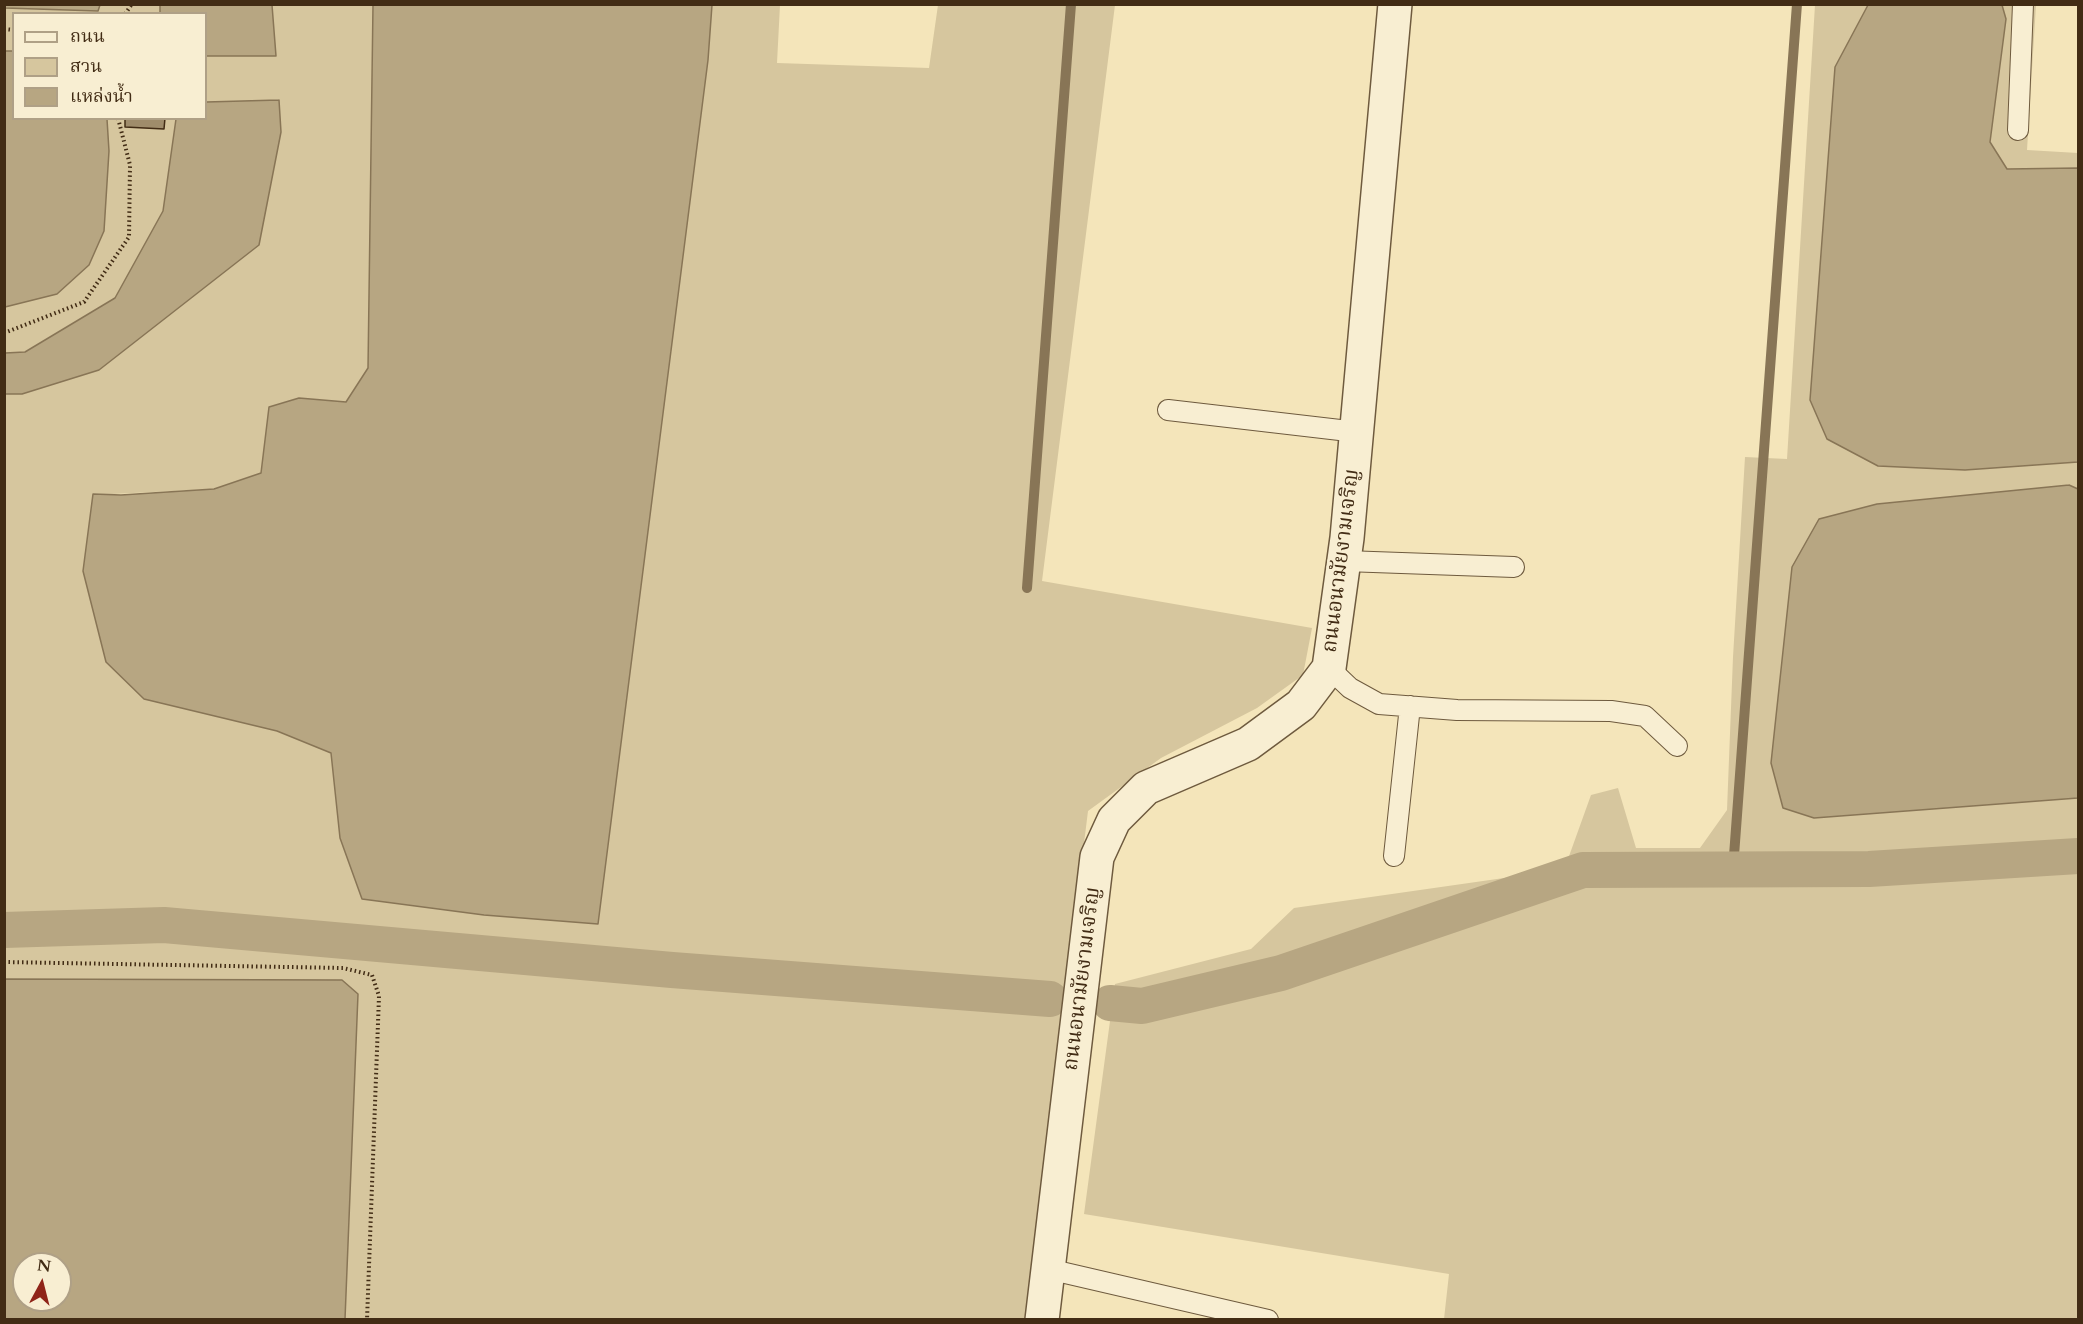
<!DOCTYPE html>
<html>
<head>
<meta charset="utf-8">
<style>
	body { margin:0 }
	#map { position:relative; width:2083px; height:1324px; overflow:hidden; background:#f4e5ba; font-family:Cardo,"Noto Serif Thai",serif }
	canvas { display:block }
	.frame { position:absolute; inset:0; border:6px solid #422c15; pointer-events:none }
	.legend { position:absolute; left:12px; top:12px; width:195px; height:108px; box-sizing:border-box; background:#f8eed2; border:2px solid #afa086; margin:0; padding:8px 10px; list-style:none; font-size:18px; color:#422c15 }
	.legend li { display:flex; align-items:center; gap:12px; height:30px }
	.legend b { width:30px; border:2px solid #afa086 }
	.north { position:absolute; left:12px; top:1252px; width:60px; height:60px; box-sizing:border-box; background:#f8eed2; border:2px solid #afa086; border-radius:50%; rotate:7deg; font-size:16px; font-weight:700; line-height:24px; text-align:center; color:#422c15 }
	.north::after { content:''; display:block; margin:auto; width:21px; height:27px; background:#8f2418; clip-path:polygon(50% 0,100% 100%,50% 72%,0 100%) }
</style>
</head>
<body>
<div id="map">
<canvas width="2083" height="1324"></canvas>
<div class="frame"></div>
<ul class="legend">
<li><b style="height:8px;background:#f8eed2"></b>ถนน</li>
<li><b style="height:16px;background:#d6c69e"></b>สวน</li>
<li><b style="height:16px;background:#b7a682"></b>แหล่งน้ำ</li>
</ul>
<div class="north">N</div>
</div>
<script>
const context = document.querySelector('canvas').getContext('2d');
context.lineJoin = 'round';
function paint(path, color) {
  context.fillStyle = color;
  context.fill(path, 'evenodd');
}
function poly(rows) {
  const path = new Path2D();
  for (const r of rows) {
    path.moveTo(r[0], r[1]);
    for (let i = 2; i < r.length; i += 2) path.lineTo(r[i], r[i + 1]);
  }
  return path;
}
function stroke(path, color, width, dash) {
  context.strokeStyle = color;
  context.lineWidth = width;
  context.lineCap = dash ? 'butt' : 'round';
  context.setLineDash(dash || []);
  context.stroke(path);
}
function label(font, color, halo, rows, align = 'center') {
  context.font = font + ' Cardo,"Noto Serif Thai",serif';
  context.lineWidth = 5;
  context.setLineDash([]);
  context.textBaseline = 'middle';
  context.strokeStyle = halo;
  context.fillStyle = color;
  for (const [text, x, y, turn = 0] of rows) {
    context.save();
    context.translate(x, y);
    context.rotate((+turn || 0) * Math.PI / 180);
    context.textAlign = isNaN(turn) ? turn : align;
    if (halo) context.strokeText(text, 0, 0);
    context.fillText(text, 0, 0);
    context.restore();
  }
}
paint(poly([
	[100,5,160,5,160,13,14,14,13,51,5,51,5,8,98,11],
	[272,5,373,5,368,368,346,402,299,398,269,407,261,473,214,489,93,495,144,699,277,731,331,753,340,838,362,899,484,915,598,924,708,60,712,5,780,5,777,63,929,68,938,5,1115,5,1042,581,1312,628,1303,675,1257,708,1161,758,1088,811,1025,1319,5,1320,5,394,22,394,99,370,279,100,206,102,206,56,276,56],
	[24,1264,60,1264,60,1300,24,1300],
	[1815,5,1868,5,1835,67,1965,470,2078,462,2078,489,2069,485,1877,504,1819,520,1814,818,2078,798,2078,1319,1444,1319,1449,1274,1084,1214,1115,984,1251,949,1294,908,1518,876,1568,859,1591,795,1618,788,1636,848,1700,848,1727,810,1733,657,1745,457,1787,459],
	[2002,5,2036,5,2027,150,2078,153,2078,168,2007,169,1990,142,2006,19],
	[107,119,176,119,163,211,115,298,25,352,5,353,5,307,57,294,109,151]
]), '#d6c69e');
const water = poly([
	[5,4,100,4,100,5,98,11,5,8,5,4],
	[160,5,272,5,276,56,206,56,206,14,160,13,160,5],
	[373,5,712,5,708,60,598,924,484,915,362,899,340,838,331,753,277,731,144,699,106,662,83,571,93,494,121,495,214,489,261,473,269,407,299,398,346,402,368,368,373,5],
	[1868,5,2002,5,2006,19,1990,142,2007,169,2078,168,2078,462,1965,470,1878,466,1827,439,1810,400,1835,67,1868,5],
	[4,51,13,51,14,118,107,119,109,151,104,231,89,265,57,294,5,307,4,51],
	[279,100,281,132,259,245,99,370,22,394,5,394,5,353,25,352,115,298,163,211,176,119,206,118,206,102,279,100],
	[2069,485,2078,489,2078,798,1814,818,1783,808,1771,763,1792,567,1819,519,1877,504,2069,485],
	[5,979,342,980,358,994,345,1319,5,1319,5,979],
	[24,1264,60,1264,60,1300,24,1300,24,1264]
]);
paint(water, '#b7a682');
stroke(water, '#887556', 1.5);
stroke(poly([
	[1027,588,1071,4],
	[1733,869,1797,4]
]), '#887556', 10);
stroke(poly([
	[4,930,164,925,672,970,1050,999],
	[1110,1003,1142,1006,1281,973,1583,870,1869,869,2078,856]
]), '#b7a682', 36);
const building = poly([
	[125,118,165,118,164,129,125,127,125,118]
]);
paint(building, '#9f8c6b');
stroke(building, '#422c15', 1.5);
const service = poly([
	[2018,130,2023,4],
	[1168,410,1357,432],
	[1345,561,1514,567],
	[1329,668,1350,688,1379,704,1457,710,1611,711,1645,716,1677,746],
	[1394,856,1410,706],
	[1048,1269,1268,1320]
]);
const tertiary = poly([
	[1042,1320,1097,857,1114,820,1146,788,1248,744,1301,705,1329,668,1347,538,1395,4]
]);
stroke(service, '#6e5a3e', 22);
stroke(tertiary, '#6e5a3e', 36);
stroke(poly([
	[125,14,132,4],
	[4,29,14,30],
	[4,333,84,302,129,237,130,165,118,118],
	[4,962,343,968,372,975,379,996,367,1320]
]), '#422c15', 4, [1.5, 3]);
stroke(service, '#f8eed2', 20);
stroke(tertiary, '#f8eed2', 33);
label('21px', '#422c15', '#f8eed2', [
	["ถนนอนามัยงามเจริญ",1342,561,-83],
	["ถนนอนามัยงามเจริญ",1083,979,-83]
]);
</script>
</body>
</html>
